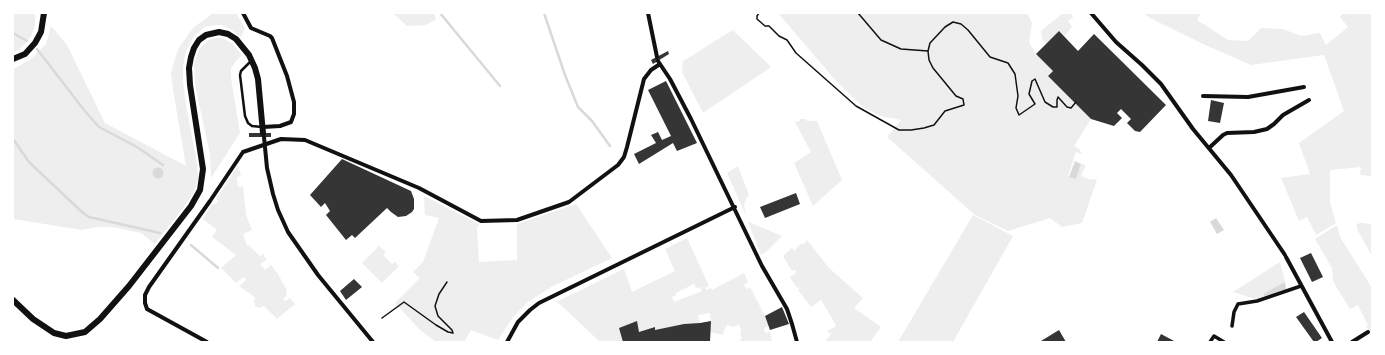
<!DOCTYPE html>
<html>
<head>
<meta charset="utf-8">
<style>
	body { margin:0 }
	#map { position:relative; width:1385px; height:355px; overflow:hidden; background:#fff; font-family:Figtree,sans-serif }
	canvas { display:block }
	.frame { position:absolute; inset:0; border:14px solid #fff; pointer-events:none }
</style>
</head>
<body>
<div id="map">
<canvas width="1385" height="355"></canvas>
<div class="frame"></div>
</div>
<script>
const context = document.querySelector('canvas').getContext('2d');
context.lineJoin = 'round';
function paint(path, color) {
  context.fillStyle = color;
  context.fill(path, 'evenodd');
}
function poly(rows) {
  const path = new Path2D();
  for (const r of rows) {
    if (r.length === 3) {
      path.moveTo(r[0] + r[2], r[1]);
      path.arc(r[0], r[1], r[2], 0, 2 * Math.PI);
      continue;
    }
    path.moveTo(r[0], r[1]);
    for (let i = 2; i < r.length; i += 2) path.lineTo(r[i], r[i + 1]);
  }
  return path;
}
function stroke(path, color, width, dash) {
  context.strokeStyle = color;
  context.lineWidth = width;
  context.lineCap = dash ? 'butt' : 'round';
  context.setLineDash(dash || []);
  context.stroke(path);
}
paint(poly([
	[13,13,35,13,35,25,31,37,21,48,13,53],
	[213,13,236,13,245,28,241,37,230,29,222,25,215,25,205,27,194,36,186,51,183,66,183,80,186,105,197,163,198,179,194,192,184,207,155,244,141,233,112,227,97,227,82,230,13,219,13,69,30,60,46,44,51,26,67,45,105,123,186,166,174,96,171,73,178,49,193,28],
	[393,13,434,13,436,20,425,25,407,26],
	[778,13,1027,13,1032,23,1029,42,1036,54,1053,71,1048,76,1091,119,1074,146,1078,148,1083,155,1076,152,1068,176,1076,179,1081,164,1086,165,1081,176,1091,180,1094,179,1097,180,1082,223,1062,227,1050,218,1008,231,975,215,887,137,901,120,880,116,863,107,836,81],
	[1063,13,1073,13,1072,14,1073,17,1068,21,1072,27,1064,37,1046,44,1042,39,1041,31],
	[1143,13,1201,13,1197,20,1228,40,1248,41,1261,28,1283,29,1301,36,1320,33,1326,45,1348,27,1340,17,1343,13,1372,13,1372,176,1360,175,1361,167,1330,170,1330,203,1336,223,1316,235,1307,217,1299,221,1281,178,1310,174,1299,143,1344,111,1324,55,1251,65,1203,44,1150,18],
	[733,30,771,67,703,113,682,72,683,61],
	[215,38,220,38,228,41,233,44,242,55,235,62,231,69,231,78,240,133,211,178,210,154,195,85,194,64,200,48,209,40],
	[800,119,806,119,807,121,817,121,842,180,813,206,794,163,811,152,795,122,800,121],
	[238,165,241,176,237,177,238,187,243,186,246,215,252,230,243,234,247,246,246,247,248,245,261,257,262,253,267,260,260,264,265,270,271,265,278,274,287,291,286,292,287,295,283,299,286,301,290,298,295,304,277,319,264,306,259,308,255,306,254,300,256,298,239,286,246,280,244,277,236,283,221,268,236,255,212,237,217,230,203,219,212,204,216,204,218,200,216,199],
	[738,166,749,195,746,199,744,205,746,216,727,173],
	[424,196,479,224,477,228,479,262,517,260,517,224,576,204,612,258,551,287,528,302,513,317,498,340,471,330,464,342,436,342,419,329,395,303,420,278,413,272,423,262,439,218,425,215],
	[973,215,1013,236,953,342,898,342],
	[748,222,749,222,782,236,768,250,761,255],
	[1360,223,1372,224,1372,256,1357,229,1357,224],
	[1337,225,1340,237,1372,288,1372,335,1366,326,1368,325,1358,305,1350,309,1337,288,1333,281,1332,268,1315,239],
	[687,238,709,286,705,288,707,290,711,288,712,290,744,273,748,282,744,285,747,289,750,287,765,316,769,326,764,328,765,333,770,332,772,342,739,342,742,337,740,334,741,333,740,331,742,330,738,324,734,327,727,325,722,335,710,332,711,321,710,313,698,315,700,323,655,330,654,327,639,332,637,322,628,324,628,325,619,328,623,342,600,342,563,307,556,302,624,269,632,292,675,271,665,249],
	[694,284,696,288,700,287,702,291,674,302,672,297,676,295,676,293],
	[807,240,829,268,863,298,854,308,881,327,870,342,825,342,831,334,827,331,836,326,832,318,821,300,811,307,798,290,800,288,799,287,797,288,790,277,797,272,795,270,792,271,783,256,792,248,794,251,802,243,804,244],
	[379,246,386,252,383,255,392,264,395,262,399,266,382,283,362,263],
	[1280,262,1285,282,1264,294,1265,296,1255,299,1233,292]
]), '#eee');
paint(poly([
	[1075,161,1081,164,1076,179,1069,177],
	[158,173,5.5],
	[1216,218,1224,230,1217,234,1210,222],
	[1285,282,1286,289,1265,296,1263,294]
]), '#d9d9d9');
stroke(poly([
	[440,13,500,86],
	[544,13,565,75,578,107,592,121,610,146],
	[13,33,27,41],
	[37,49,84,110,99,127,137,147,163,165],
	[13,139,29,162,83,213,89,217,160,233],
	[191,245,218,268]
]), '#d9d9d9', 2.5);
paint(poly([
	[1059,31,1078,51,1094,34,1166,105,1140,132,1135,131,1127,123,1131,119,1121,109,1117,113,1122,118,1114,126,1091,119,1048,76,1053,71,1036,54],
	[668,51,669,54,653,64,651,60],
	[666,81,697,143,677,151,673,143,639,164,634,154,656,143,651,135,658,132,662,140,671,136,648,90],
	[1211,100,1224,103,1220,123,1208,121],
	[249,133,271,133,271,137,249,137],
	[342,159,411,191,414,199,414,209,412,212,406,216,398,217,391,212,387,208,355,238,352,235,346,240,326,215,330,211,325,203,321,207,310,195],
	[796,193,800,204,765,218,760,207],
	[1311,253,1323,277,1312,282,1300,258],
	[354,279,362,287,346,300,340,291],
	[782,307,789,324,770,330,765,316],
	[1304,312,1322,338,1316,342,1314,342,1296,317],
	[637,321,639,332,655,327,655,330,684,324,700,323,711,321,710,342,623,342,619,328],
	[1059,330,1066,342,1042,342,1041,341],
	[1161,334,1176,342,1157,342]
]), '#353535');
stroke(poly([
	[759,13,757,16,757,19,765,26,769,26,779,36,787,40,796,53,856,106,899,130,911,130,924,128,934,125,945,111,964,105,963,99,956,96,933,68,929,60,928,51,930,43,945,27,953,22,961,24,968,30,990,57,1008,63,1015,74,1018,96,1016,108,1019,115,1035,104,1029,94,1032,81,1035,79,1045,102,1053,107,1057,107,1057,100,1058,97,1067,107,1071,108,1076,102],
	[858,13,881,40,901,49,928,51],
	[382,318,404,302,436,325,448,332,453,333,452,330,438,316,435,306,439,294,447,282]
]), '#111', 1.5);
stroke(poly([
	[251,61,241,71,240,75,245,116,248,123,252,126,262,127]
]), '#111', 2.5);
stroke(poly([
	[1232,326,1234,312,1238,304,1257,301,1301,286],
	[1210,342,1214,336,1224,342]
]), '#111', 3.5);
stroke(poly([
	[243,13,251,28,270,36,272,38,287,76,294,102,294,114,291,122,280,126,263,127],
	[648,13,657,57],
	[1091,13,1116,42,1142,65,1161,84,1193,129,1231,175,1285,255],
	[658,61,670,79,691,119,762,266,787,309,792,324,797,342],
	[1203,96,1248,97,1304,87],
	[264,137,267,168,273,194,278,210,288,232,318,275,373,342],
	[1209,148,1223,135,1227,133,1254,132,1267,129,1274,124,1283,115,1309,100],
	[1286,257,1332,342],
	[207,342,147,309,145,303,145,295,149,287,210,201,243,152,281,139,305,140,419,188,481,221,517,220,569,202,618,165,624,157,627,147,644,79,651,70,660,64],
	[507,342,518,322,530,310,539,303,735,207],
	[1352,342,1368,332]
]), '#111', 4);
stroke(poly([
	[13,59,25,54,35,43,41,32,44,13],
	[13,300,33,319,54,333,66,336,85,332,100,319,129,286,191,206,200,190,203,169,190,85,189,68,191,57,194,48,199,40,206,35,219,32,228,34,236,39,249,55,255,68,258,79,263,133]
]), '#111', 6);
</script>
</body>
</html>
